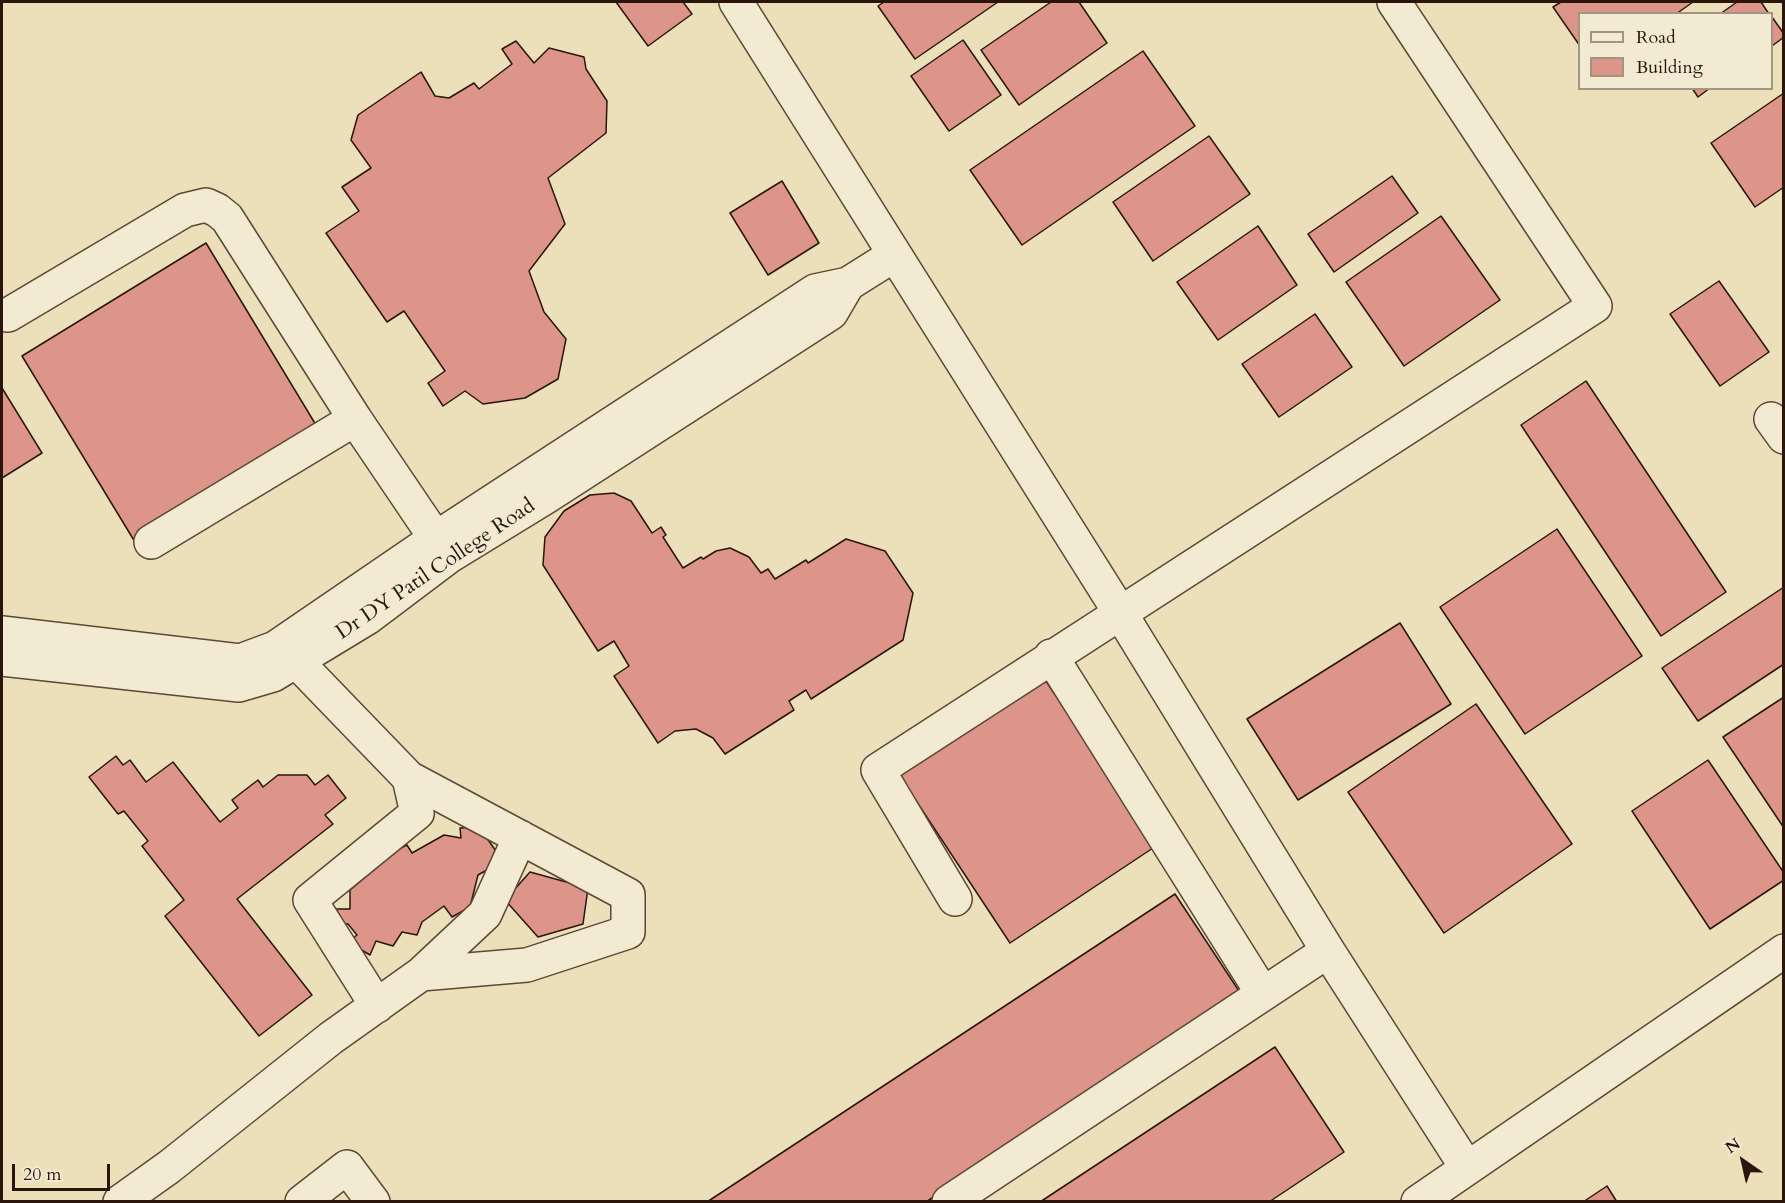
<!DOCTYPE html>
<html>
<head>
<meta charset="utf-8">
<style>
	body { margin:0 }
	#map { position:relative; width:1785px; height:1203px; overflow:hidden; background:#ebe0ba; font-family:Cardo,serif }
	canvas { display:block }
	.frame { position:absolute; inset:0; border:3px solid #2b150b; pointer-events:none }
	.legend { position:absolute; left:1578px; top:12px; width:195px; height:78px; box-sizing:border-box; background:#f2ebd2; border:2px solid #a29582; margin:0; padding:8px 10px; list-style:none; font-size:18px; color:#2b150b }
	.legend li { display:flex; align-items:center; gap:12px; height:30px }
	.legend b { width:30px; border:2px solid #a29582 }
	.north { position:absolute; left:1713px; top:1131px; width:60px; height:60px; -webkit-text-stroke:4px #f2ebd2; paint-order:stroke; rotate:326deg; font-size:16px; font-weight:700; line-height:24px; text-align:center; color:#2b150b }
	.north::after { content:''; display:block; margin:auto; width:21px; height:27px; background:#2b150b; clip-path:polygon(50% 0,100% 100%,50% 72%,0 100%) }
	.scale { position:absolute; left:12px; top:1164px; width:98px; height:27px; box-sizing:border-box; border:3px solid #2b150b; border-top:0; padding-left:8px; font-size:18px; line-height:21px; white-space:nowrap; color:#2b150b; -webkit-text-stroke:4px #f2ebd2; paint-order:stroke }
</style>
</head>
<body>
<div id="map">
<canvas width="1785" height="1203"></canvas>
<div class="frame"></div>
<ul class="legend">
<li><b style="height:8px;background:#f2ebd2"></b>Road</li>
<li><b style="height:16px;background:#de9589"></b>Building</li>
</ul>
<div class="north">N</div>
<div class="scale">20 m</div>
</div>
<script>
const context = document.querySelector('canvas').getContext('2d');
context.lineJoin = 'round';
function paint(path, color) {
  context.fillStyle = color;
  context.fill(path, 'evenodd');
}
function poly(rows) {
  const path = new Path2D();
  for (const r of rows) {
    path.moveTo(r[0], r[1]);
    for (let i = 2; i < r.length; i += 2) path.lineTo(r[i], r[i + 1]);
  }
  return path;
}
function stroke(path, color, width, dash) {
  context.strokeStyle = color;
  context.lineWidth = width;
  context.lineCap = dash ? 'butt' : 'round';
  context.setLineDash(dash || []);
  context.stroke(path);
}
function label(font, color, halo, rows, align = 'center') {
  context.font = font + ' Cardo,serif';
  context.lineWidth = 4.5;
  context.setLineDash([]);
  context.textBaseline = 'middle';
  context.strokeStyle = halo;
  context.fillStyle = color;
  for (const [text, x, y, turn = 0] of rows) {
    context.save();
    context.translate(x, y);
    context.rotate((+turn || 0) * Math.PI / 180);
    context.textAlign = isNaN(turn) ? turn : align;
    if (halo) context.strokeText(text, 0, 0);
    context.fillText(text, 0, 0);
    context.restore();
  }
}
const building = poly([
	[616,2,683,2,692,14,648,46,616,2],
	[884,2,998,2,915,59,878,6,884,2],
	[1051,2,1079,2,1107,43,1019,105,981,50,1051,2],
	[1561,2,1693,2,1676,14,1580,14,1580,46,1553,7,1561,2],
	[1737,2,1761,2,1769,14,1720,14,1737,2],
	[1772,17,1784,34,1784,37,1772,46,1772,17],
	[963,40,1001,95,949,131,911,76,963,40],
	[516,41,534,63,549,48,584,57,586,69,607,101,606,133,548,178,565,224,529,271,544,312,566,339,558,379,525,398,483,404,465,391,443,406,428,383,445,371,404,311,387,322,326,233,359,211,342,187,371,168,351,140,358,115,421,72,435,96,449,98,474,83,479,89,512,64,502,49,516,41],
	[1143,51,1195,126,1022,245,970,170,1143,51],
	[1692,88,1710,88,1698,97,1692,88],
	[1784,93,1784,187,1755,207,1711,143,1784,93],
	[1209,136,1250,194,1153,261,1113,202,1209,136],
	[1392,176,1418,213,1334,272,1308,234,1392,176],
	[782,181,819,243,768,275,730,213,782,181],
	[1441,216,1500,300,1404,366,1346,282,1441,216],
	[1258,226,1297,285,1218,340,1177,282,1258,226],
	[206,243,319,430,135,542,22,356,206,243],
	[1719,281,1769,352,1720,386,1670,314,1719,281],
	[1315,314,1352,367,1279,417,1242,364,1315,314],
	[1586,381,1726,592,1661,636,1521,425,1586,381],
	[2,388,42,453,2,478,2,388],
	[614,493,631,501,652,533,661,527,666,535,663,537,683,568,701,557,703,559,716,551,730,548,749,557,761,573,768,569,775,579,806,560,808,563,846,539,885,551,913,593,903,640,811,699,806,690,789,701,794,710,725,754,713,738,696,729,675,731,658,743,614,676,629,666,614,641,598,651,543,565,545,537,564,511,590,495,614,493],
	[1557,529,1642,656,1525,734,1440,607,1557,529],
	[1784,587,1784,664,1698,721,1662,668,1784,587],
	[1400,623,1451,704,1298,800,1247,719,1400,623],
	[1042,675,1156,846,1010,943,897,772,1042,675],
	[1784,697,1784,828,1723,737,1784,697],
	[1476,704,1572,844,1444,933,1348,792,1476,704],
	[116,756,123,765,130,760,146,782,173,762,220,822,238,808,232,800,258,780,263,787,278,775,307,775,315,785,328,775,346,798,325,815,333,824,237,899,312,995,259,1036,165,916,184,900,142,846,148,841,124,811,118,814,89,777,116,756],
	[1708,760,1784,873,1784,880,1710,929,1632,811,1708,760],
	[479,827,503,861,478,875,470,907,452,917,444,906,422,922,417,935,402,932,393,946,376,941,370,955,348,942,357,935,348,924,335,925,336,909,350,909,350,890,397,850,407,845,412,853,444,835,461,838,460,828,479,827],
	[530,872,588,888,583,924,538,937,505,900,530,872],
	[1175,894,1241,994,926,1202,707,1202,1175,894],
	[1275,1047,1344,1152,1269,1202,1040,1202,1275,1047],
	[1607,1186,1617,1202,1583,1202,1607,1186]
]);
paint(building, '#de9589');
stroke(building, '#2b150b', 1.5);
const minor = poly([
	[736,2,1119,611,1328,951,1467,1168],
	[848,284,894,255],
	[8,315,185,210,206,205,217,210,227,218,355,419,447,555],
	[1771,419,1784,437],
	[151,542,355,419],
	[2,633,240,661,275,648,436,538,815,291,848,284,831,313,546,497,448,557,367,618,273,675,239,685,2,659],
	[1051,656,1263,994],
	[955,899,878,770,1595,306,1394,2],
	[421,974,485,914,520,837],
	[377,1006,310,900,417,813,409,778],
	[120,1202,169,1167,331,1038,421,974,527,965,628,932,628,895,409,778,296,661],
	[302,1202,347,1167,373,1202],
	[949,1202,1328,951],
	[1418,1202,1784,951]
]);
stroke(minor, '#5b4837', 36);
stroke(minor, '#f2ebd2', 33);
label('21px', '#2b150b', '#f2ebd2', [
	["Dr DY Patil College Road",436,570,-34]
]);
</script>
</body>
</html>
